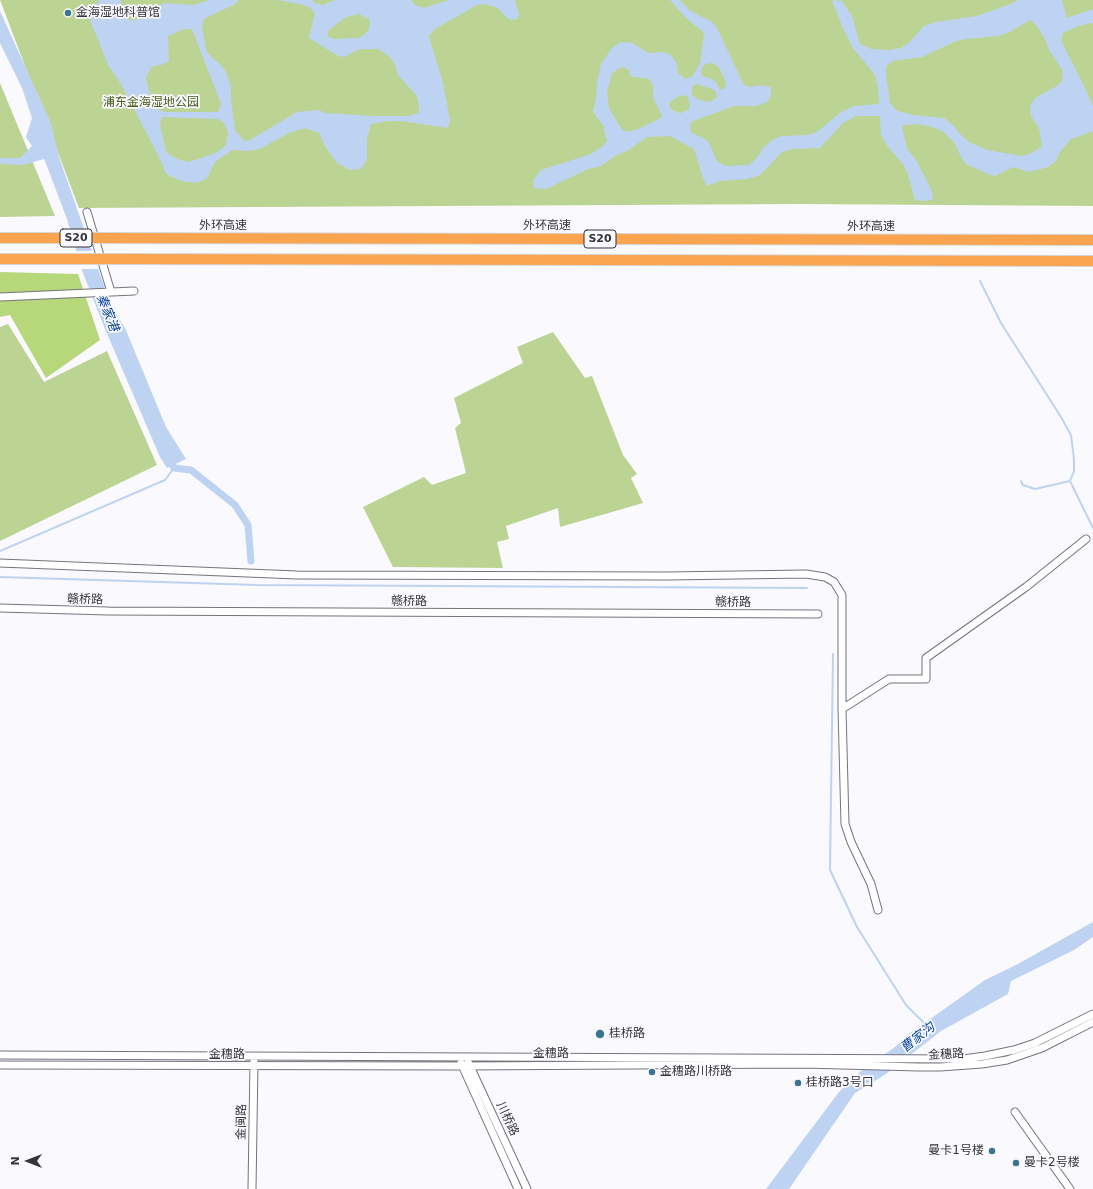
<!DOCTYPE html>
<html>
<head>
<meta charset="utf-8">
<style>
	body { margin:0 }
	#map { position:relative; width:1093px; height:1189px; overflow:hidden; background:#f9f9fe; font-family:"DejaVu Sans",sans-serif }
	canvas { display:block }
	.north { position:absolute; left:8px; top:1141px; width:40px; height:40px; -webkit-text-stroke:3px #f9f9fe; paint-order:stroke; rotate:270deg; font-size:11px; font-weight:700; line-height:16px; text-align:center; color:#353438 }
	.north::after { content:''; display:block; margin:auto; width:14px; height:18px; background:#353438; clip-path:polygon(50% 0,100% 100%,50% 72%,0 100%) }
</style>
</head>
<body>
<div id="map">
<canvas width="1093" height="1189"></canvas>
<div class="north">N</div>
</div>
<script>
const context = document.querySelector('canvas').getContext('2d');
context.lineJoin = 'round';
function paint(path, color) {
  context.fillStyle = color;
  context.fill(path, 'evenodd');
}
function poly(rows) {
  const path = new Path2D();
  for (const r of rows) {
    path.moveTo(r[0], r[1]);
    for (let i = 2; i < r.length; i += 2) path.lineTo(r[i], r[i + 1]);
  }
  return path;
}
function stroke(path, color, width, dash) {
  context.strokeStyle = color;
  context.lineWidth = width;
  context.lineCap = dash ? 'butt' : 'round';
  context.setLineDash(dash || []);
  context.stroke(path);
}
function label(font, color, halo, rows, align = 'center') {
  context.font = font + ' "DejaVu Sans","Noto Sans SC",sans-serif';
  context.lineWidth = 3.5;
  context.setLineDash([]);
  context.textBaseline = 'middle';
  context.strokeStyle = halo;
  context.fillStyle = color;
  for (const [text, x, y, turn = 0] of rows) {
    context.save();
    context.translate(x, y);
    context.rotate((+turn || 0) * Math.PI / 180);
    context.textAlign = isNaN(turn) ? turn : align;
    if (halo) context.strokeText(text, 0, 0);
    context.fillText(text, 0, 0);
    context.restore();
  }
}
paint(poly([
	[0,0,1093,0,1093,206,799,204,79,208],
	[0,83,55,216,0,217],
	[8,324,44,382,107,351,157,465,0,541,0,327],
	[553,332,585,378,592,376,623,455,637,474,631,478,643,503,560,527,558,508,506,526,509,539,497,542,503,568,393,567,363,507,424,477,432,485,466,473,455,428,461,423,454,398,523,363,517,347]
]), '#bcd493');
paint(poly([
	[0,272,78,274,100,340,46,378,10,315,0,317]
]), '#b7d77b');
paint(poly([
	[98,0,121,0,121,14,129,20,141,19,164,3,194,5,209,0,239,0,235,4,204,19,202,27,206,50,213,59,218,62,226,72,231,87,231,99,235,130,244,141,250,140,297,112,319,110,325,113,373,116,408,116,419,113,419,107,417,96,398,75,395,64,389,56,378,49,362,49,355,51,345,57,338,56,309,38,315,13,309,7,304,5,278,0,312,0,315,3,323,5,335,0,411,0,414,4,423,8,449,0,515,0,519,15,517,19,512,20,507,18,498,8,485,4,477,5,435,29,429,36,443,83,450,120,448,128,401,121,388,121,371,124,367,139,367,160,361,169,350,170,337,163,326,148,319,133,305,128,289,133,260,149,247,151,232,150,215,162,207,178,197,183,181,181,166,174,160,159,121,84,108,65,99,42,91,23,90,5,99,3],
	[359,14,370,20,369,29,364,35,358,38,334,39,327,36,329,30,346,17],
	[184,29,191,29,194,34,221,104,218,112,164,112,154,107,151,99,146,78,148,73,153,66,161,65,169,61,168,36],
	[162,117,218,119,224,123,228,133,226,145,217,152,202,158,188,162,177,159,166,152,160,125],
	[670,0,680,0,689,10,700,16,711,21,717,28,744,85,751,87,760,85,771,87,771,96,767,102,756,106,734,106,693,121,690,125,691,132,708,141,717,161,725,166,749,165,757,158,763,148,772,140,782,136,807,135,817,132,841,112,854,106,879,104,878,88,875,75,853,48,842,26,832,0,842,1,852,16,860,44,871,49,889,50,901,48,910,42,924,26,936,22,977,16,1013,3,1017,0,1062,0,1067,18,1093,9,1093,23,1078,26,1063,33,1061,40,1063,45,1084,86,1093,106,1093,131,1071,139,1060,152,1055,162,1048,167,1029,172,1013,167,995,176,988,174,966,164,961,157,954,142,942,131,931,127,917,124,906,125,902,127,907,149,916,160,929,185,933,196,932,200,924,201,915,200,908,174,903,164,888,147,881,135,880,116,856,116,843,123,820,148,792,149,782,152,760,175,747,179,720,181,707,186,703,178,694,149,670,136,647,137,629,150,615,156,601,166,588,169,546,189,534,188,533,181,541,170,591,154,603,146,607,141,603,125,593,112,596,99,597,83,601,64,611,49,621,42,633,43,648,53,661,52,670,54,676,62,678,73,686,79,692,76,700,64,704,33,685,17],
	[1030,20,1037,26,1045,39,1049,50,1063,71,1062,81,1057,86,1035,98,1030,106,1031,116,1039,128,1042,147,1029,154,1022,156,987,150,969,142,960,134,953,125,944,118,913,115,897,111,890,103,886,74,886,66,893,61,922,57,954,42,966,39,998,36,1008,33],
	[712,63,718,66,723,75,726,84,724,89,720,89,716,82,709,78,702,76,701,69,705,64],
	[623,67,629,70,630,76,649,79,653,86,653,97,662,116,659,119,636,130,626,132,621,128,609,108,607,91,612,74,618,69],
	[696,84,715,90,717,97,712,101,706,102,698,99,692,95,692,87],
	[683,95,688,97,690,106,688,110,681,113,672,110,669,106,670,102,677,97],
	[0,11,51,123,59,157,111,306,125,328,166,427,186,459,167,468,160,457,105,329,83,273,67,219,45,161,44,159,23,165,0,164,0,158,20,158,32,146,26,137,32,118,22,88,0,43],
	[1093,922,1093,937,1074,950,1011,981,1008,994,941,1031,886,1074,855,1093,789,1189,766,1189,839,1092,862,1070,895,1047,905,1037,985,980,1016,965]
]), '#bed3f2');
paint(poly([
	[68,229,85,229,91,246,73,246],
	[74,251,93,251,99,269,79,269]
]), '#f9f9fe');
stroke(poly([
	[980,281,1001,323,1061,417,1071,435,1074,459,1074,471,1070,481],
	[1021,481,1023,485,1035,489,1070,481,1093,528],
	[0,551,165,480,174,468],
	[0,577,257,585,807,588],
	[833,654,830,870,857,927,906,1005,926,1025]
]), '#bed3f2', 2);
stroke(poly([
	[169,457,174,468,191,470,235,505,248,525,251,561]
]), '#bed3f2', 7);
const minor = poly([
	[87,212,111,292],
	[0,297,134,291],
	[0,563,297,575,667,576,806,574,825,577,834,582,842,595,842,709,845,824,851,842,871,884,878,910],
	[0,608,108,611,818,614],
	[842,709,889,679,926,679,926,658,1026,587,1086,539],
	[0,1055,963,1059,985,1056,1014,1050,1035,1043,1093,1014],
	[468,1062,527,1189],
	[461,1063,518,1189],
	[0,1065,461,1066,803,1064,919,1067,940,1067,982,1064,1007,1060,1042,1048,1093,1022],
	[1015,1112,1070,1189],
	[252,1189,254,1061]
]);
const highway = poly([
	[0,238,45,238],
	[106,238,1093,240],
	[0,259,51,259],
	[112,259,1093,261]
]);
stroke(minor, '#75747c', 9);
stroke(highway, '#d7d6d7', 12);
stroke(minor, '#fff', 7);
stroke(highway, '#faa450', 10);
const highwayBridge = poly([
	[45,238,106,238],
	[51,259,112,259]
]);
stroke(highwayBridge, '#d7d6d7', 12, []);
stroke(highwayBridge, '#faa450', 10);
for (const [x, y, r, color] of [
	[68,13,4,"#3b748e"],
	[600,1034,5,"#3b748e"],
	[652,1072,4,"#3b748e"],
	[798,1083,4,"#3b748e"],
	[992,1151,4,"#3b748e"],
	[1016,1163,4,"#3b748e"]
]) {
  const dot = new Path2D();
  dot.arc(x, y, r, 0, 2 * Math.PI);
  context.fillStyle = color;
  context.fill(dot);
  stroke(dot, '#f9f9fe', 1.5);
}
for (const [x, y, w] of [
	[76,238,32],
	[600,239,32]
]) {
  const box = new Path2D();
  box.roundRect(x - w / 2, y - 9, w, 18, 3);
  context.fillStyle = '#f9f9fe';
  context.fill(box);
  stroke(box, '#353438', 1);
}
label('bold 11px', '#353438', null, [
	["S20",76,238],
	["S20",600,239]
]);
label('12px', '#353438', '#f9f9fe', [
	["金海湿地科普馆",76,13],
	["桂桥路",609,1034],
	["金穗路川桥路",660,1072],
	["桂桥路3号口",806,1083],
	["曼卡1号楼",984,1151,"right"],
	["曼卡2号楼",1024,1163]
], 'left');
label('12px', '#495d1e', '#f9f9fe', [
	["浦东金海湿地公园",151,103]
]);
label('12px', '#353438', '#f9f9fe', [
	["外环高速",223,226],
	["外环高速",547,226],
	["外环高速",871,227],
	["赣桥路",85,600,1],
	["赣桥路",409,602],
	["赣桥路",733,603],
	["金穗路",551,1054],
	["金穗路",227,1055],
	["金穗路",946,1055,-3],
	["川桥路",507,1119,65],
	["金闽路",242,1122,-89]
]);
label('italic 13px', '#06449b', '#f9f9fe', [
	["秦家港",107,313,68],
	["曹家沟",918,1038,-38]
]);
</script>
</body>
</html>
